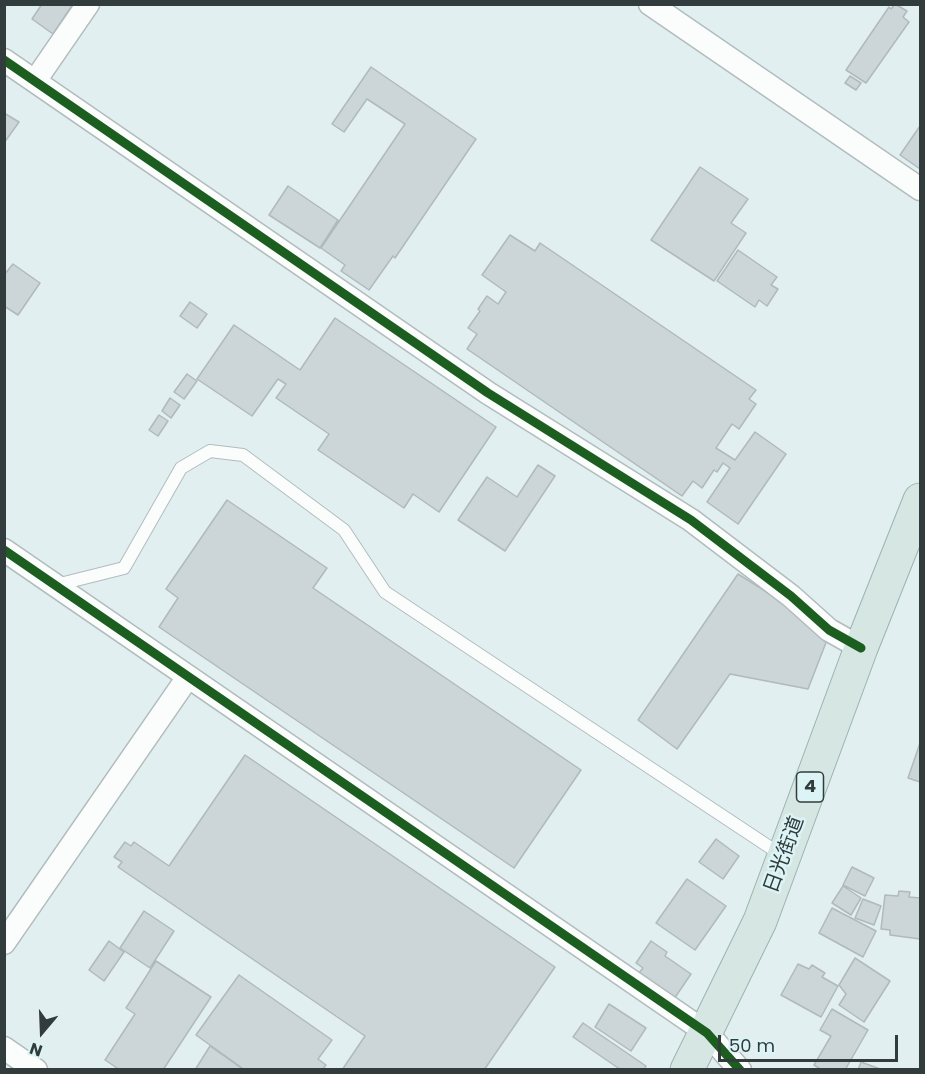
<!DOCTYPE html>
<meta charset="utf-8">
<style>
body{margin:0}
#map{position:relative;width:925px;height:1074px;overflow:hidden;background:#e2eff0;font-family:Poppins,sans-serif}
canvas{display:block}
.frame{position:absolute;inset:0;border:6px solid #323c3c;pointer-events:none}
.north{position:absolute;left:12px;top:1002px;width:60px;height:60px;-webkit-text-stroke:4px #dcf4f6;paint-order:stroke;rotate:199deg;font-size:16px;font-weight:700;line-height:24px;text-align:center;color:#323c3c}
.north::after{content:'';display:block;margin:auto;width:21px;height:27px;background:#323c3c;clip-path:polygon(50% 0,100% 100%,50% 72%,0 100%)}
.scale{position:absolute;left:718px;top:1035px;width:180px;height:27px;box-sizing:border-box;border:3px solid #323c3c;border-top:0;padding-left:8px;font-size:18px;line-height:21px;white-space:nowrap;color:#323c3c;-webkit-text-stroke:4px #dcf4f6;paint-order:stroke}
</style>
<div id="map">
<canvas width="925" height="1074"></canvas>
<div class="frame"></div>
<div class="north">N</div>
<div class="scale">50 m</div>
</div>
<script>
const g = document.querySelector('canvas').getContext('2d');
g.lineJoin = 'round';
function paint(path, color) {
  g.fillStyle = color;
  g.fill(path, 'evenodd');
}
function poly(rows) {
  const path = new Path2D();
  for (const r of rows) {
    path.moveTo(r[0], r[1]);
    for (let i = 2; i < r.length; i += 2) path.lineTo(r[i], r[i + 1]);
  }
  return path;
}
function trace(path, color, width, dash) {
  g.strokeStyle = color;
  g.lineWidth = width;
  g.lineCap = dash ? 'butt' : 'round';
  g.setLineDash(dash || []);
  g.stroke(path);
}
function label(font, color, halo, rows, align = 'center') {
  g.font = font + ' Poppins,"Noto Sans JP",sans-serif';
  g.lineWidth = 5;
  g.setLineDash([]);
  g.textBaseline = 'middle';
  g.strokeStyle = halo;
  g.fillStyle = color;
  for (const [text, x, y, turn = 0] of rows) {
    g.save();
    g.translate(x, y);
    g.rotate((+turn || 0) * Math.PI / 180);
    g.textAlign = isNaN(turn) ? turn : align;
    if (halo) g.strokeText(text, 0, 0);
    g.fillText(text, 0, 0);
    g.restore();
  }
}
const building = poly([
 [42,4,73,4,53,34,32,19,42,4],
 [895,4,907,11,903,17,909,22,866,83,846,70,889,7,891,9,895,4],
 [371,67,476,139,395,258,393,256,369,290,341,271,345,265,321,248,405,124,367,99,344,132,332,124,371,67],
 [850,76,861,83,856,90,845,83,850,76],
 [4,113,19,122,4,143,4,113],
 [920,126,920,169,900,155,920,126],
 [700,167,748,199,731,223,746,233,714,281,651,240,700,167],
 [288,186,338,220,320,248,269,215,288,186],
 [510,235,535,251,540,243,756,390,749,399,756,404,739,429,732,424,716,448,735,460,755,432,786,454,738,524,707,502,730,468,723,463,717,472,714,470,702,488,693,481,682,496,467,349,477,334,468,328,480,311,478,309,487,296,498,304,506,292,482,275,510,235],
 [738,250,777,277,771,285,778,289,767,306,759,300,755,307,717,281,738,250],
 [13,264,40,283,18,315,4,306,4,275,13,264],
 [190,302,207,314,197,328,180,316,190,302],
 [335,318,496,427,439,512,413,494,404,508,318,450,329,434,276,398,286,384,278,379,252,416,197,379,234,325,300,370,335,318],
 [187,374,197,381,184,399,174,392,187,374],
 [170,398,180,405,171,418,162,411,170,398],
 [159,415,168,421,158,436,149,430,159,415],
 [538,465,555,476,505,551,458,520,487,477,517,497,538,465],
 [227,500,327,568,313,588,581,770,514,868,159,627,178,598,166,589,227,500],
 [738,574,794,609,827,640,808,689,730,674,677,749,638,720,738,574],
 [920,743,920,782,908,778,920,743],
 [245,755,555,967,484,1070,342,1070,365,1036,118,867,122,862,114,857,125,842,131,846,134,842,169,866,245,755],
 [716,839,739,856,723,879,699,862,716,839],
 [852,867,874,878,865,896,843,885,852,867],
 [687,879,726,906,695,950,656,923,687,879],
 [843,886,861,898,851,915,832,903,843,886],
 [899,891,910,892,909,897,920,898,920,939,890,935,890,930,881,929,885,895,898,896,899,891],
 [863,899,881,906,874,925,855,918,863,899],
 [832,908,876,931,863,957,819,933,832,908],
 [144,911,174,931,150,968,120,948,144,911],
 [109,941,124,952,104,981,89,970,109,941],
 [651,941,667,952,665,956,691,974,674,999,638,974,643,968,636,963,651,941],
 [855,958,890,981,864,1022,839,1005,846,994,839,985,855,958],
 [156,961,211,997,163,1070,120,1070,105,1060,135,1014,126,1008,156,961],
 [798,964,809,969,812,965,825,973,822,977,838,986,821,1017,781,995,798,964],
 [239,975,332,1040,318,1059,326,1065,322,1070,245,1070,196,1035,239,975],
 [609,1004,646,1028,631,1051,595,1027,609,1004],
 [832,1009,868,1030,845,1070,822,1070,814,1065,831,1036,820,1030,832,1009],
 [583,1023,646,1066,644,1070,621,1070,573,1037,583,1023],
 [210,1046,244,1070,195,1070,210,1046],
 [861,1062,883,1070,858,1070,861,1062]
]);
const service = poly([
 [56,585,124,568,181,468,210,451,243,455,344,530,385,592,783,856]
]);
const minor = poly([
 [650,4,920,189],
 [4,60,488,393,691,520,791,596,829,630,861,648],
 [35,81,88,4],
 [4,550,707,1033,740,1070],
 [4,943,188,677],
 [4,1048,36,1070]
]);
const trunk = poly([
 [687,1070,760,921,861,648,920,500]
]);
const cycleway = poly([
 [4,60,488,393,691,520,791,596,829,630,861,648],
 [4,550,707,1033,740,1070]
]);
const shields = [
 [810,787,27]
];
const shieldNames = [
 ["4",810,787]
];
const streetNames = [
 ["日光街道",785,855,-70]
];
paint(building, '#ccd5d7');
trace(building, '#b0b9bc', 1.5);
trace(service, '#b2bcbd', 14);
trace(minor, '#b2bcbd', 25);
trace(trunk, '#9ab4b0', 35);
trace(service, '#fbfdfd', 12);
trace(minor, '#fbfdfd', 22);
trace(trunk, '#d6e6e2', 33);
trace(cycleway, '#1b5e20', 9);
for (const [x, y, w] of shields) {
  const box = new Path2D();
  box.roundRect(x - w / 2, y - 15, w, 30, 4.5);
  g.fillStyle = '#dcf4f6';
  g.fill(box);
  trace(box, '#323c3c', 1.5);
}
label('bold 18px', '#323c3c', null, shieldNames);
label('20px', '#323c3c', '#dcf4f6', streetNames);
</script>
